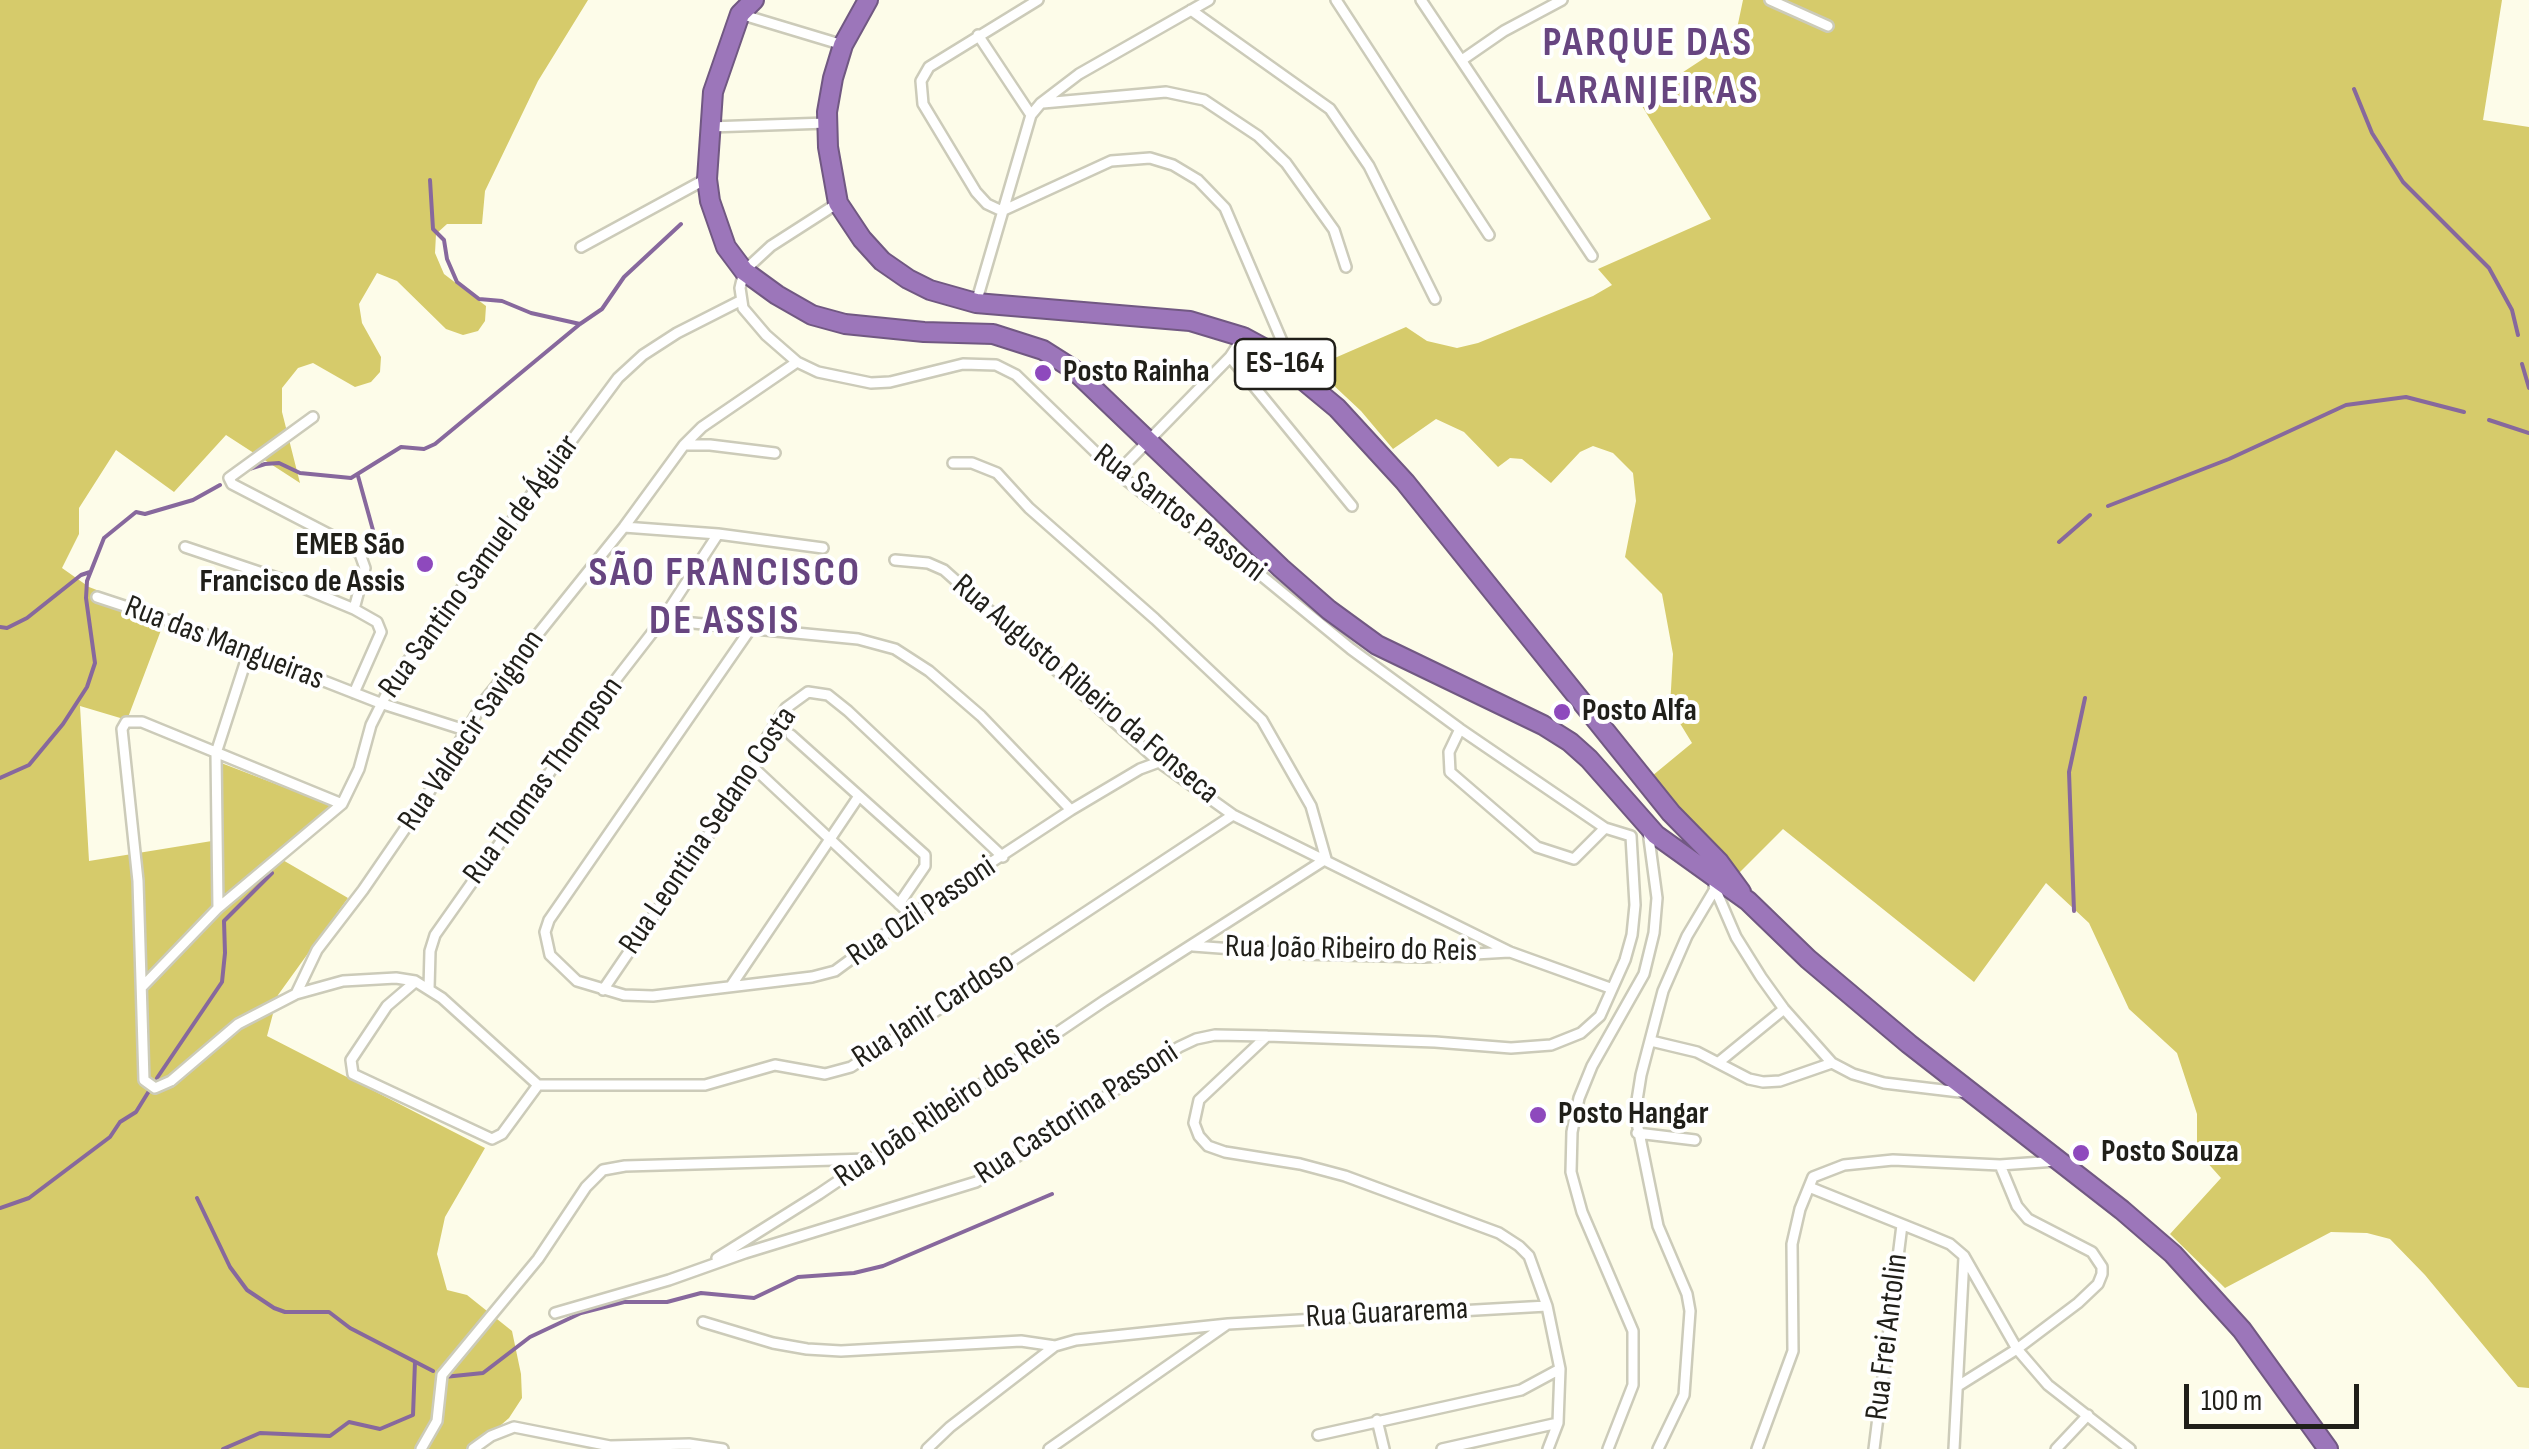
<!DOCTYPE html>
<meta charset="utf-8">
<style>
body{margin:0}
#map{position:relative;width:2529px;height:1449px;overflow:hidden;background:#fdfce9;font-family:"Sofia Sans Condensed",sans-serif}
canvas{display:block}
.scale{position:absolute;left:2184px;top:1384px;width:175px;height:45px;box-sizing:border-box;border:5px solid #201f19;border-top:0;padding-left:12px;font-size:30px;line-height:35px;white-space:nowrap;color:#201f19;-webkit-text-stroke:8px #fff;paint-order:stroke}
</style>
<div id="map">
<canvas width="2529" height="1449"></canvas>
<div class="scale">100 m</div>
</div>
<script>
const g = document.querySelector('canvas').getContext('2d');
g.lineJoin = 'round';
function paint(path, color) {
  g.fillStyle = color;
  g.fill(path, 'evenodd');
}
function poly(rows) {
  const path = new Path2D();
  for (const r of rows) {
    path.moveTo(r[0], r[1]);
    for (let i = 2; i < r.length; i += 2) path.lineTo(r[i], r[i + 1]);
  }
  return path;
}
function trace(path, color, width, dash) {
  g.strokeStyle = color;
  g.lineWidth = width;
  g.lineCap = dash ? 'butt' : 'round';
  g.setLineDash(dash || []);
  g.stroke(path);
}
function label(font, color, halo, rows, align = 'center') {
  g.font = font + ' "Sofia Sans Condensed",sans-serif';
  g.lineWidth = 8;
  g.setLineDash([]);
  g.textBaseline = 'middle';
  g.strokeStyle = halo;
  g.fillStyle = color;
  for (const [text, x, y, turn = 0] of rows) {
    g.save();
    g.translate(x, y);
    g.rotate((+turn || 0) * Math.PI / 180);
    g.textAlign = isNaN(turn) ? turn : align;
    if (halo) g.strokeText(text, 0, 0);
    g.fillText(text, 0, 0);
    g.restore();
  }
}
const green = poly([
 [0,0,588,0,538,81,485,191,482,224,447,224,436,234,435,253,444,274,486,306,485,321,478,331,463,335,446,329,397,281,377,273,359,304,362,323,381,357,380,372,371,382,355,387,313,363,298,368,282,388,282,412,300,483,226,435,174,492,116,450,79,508,79,534,62,568,89,587,166,617,127,720,80,706,89,861,218,840,216,761,333,806,281,859,348,898,278,995,267,1036,485,1148,445,1217,437,1254,447,1290,467,1295,512,1331,521,1374,522,1398,509,1418,493,1432,467,1449,0,1449],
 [1743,0,2502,0,2483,120,2529,127,2529,1388,2518,1387,2425,1275,2390,1239,2367,1233,2331,1232,2225,1288,2170,1234,2221,1178,2197,1151,2197,1114,2177,1053,2129,1009,2089,923,2046,883,1974,982,1783,829,1738,874,1652,776,1692,743,1670,707,1673,654,1662,594,1625,557,1636,501,1633,473,1613,453,1593,446,1580,452,1551,483,1522,459,1510,458,1498,467,1464,432,1436,419,1393,449,1361,411,1314,367,1406,327,1427,341,1457,348,1478,343,1593,296,1612,285,1598,269,1711,219,1639,101,1735,38]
]);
const stream = poly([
 [2354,89,2372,133,2403,182,2489,268,2512,310,2518,335],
 [430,180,433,229,444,240,447,259,457,282,479,299,502,301,531,313,580,324],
 [2522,364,2529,388],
 [2489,420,2529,433],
 [246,470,265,464,279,463,300,473,351,478,401,447,424,449,435,444,580,324,602,309,624,277,681,224],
 [358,476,376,541],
 [2108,506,2229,459,2346,405,2406,397,2464,412],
 [2059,542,2090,515],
 [0,627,7,628,27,618,81,575,90,572],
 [0,778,29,765,63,724,87,687,95,663,86,598,87,581,104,538,136,512,145,514,193,500,220,485],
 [2074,911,2069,772,2085,698],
 [157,1078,222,982,225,953,224,921,272,873],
 [197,1198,230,1267,247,1290,274,1308,285,1312,329,1312,350,1328,433,1371],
 [0,1208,29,1198,110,1137,120,1122,136,1112,149,1091],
 [444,1377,483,1373,530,1337,581,1313,624,1302,667,1302,701,1293,754,1298,798,1277,854,1273,883,1266,1052,1194],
 [223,1449,260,1433,330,1436,349,1422,380,1429,413,1415,415,1362]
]);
const street = poly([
 [1038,0,929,67,921,81,923,104,976,192,987,204,1002,211,1111,161,1150,158,1173,165,1198,180,1225,208,1293,367],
 [1336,0,1489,235],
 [1421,0,1592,256],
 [1770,0,1828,26],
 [1191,10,1330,109,1369,166,1435,299],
 [740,14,843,45],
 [978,35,1031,115],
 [1462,60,1504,31,1562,0],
 [1043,103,1166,92,1204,100,1258,136,1286,163,1334,230,1346,267],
 [710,127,827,123],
 [838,203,771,246,744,271,740,288,743,308,766,335,797,362,818,372,871,383,890,382,963,364,996,365,1016,375,1117,473,1149,498,1251,567,1351,649,1460,729,1605,828,1631,836],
 [581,247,706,179],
 [976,303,1031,115,1041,103,1079,74,1209,0],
 [1230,357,1352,506],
 [313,417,229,478,232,484,340,540,360,554,365,568,354,609,377,622,381,632,354,693],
 [684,445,710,445,775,453],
 [953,463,972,463,997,473,1029,508,1155,619,1262,720,1311,806,1326,859],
 [1117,473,1230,357,1243,337],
 [624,527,718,534,823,548],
 [185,547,289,582,354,609],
 [895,560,928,563,944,570,1159,762,1233,815,1510,952,1610,988],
 [97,597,173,622,380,703,465,730],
 [662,620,858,639,895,649,929,671,981,716,1071,810],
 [749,631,549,920,545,932,550,955,577,981,624,995,653,996,812,977,835,971,911,915,1071,810,1140,769,1159,762],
 [1460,729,1449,752,1450,772,1537,847,1574,859,1605,828],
 [791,735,925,855,925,866,899,904],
 [754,768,911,915],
 [342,804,142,722,126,722,122,729,138,881,144,1080,155,1088,171,1081,238,1024,296,994,343,981,396,978,415,981,442,998,538,1085],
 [1714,886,1736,937,1761,977,1784,1009,1832,1063,1853,1074,1884,1083,1968,1093],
 [218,908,216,753,249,651],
 [1193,946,1300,954,1424,957,1509,952],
 [415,982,387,1006,351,1060,353,1074,492,1139,502,1134,538,1085],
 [731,986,859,796],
 [142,987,218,908,342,804,359,769,371,725,393,681,618,378,643,355,677,333,740,301],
 [429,989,430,951,435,935,607,691,662,620,718,534],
 [603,990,754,768,766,739,778,720,786,708,808,692,828,695,848,711,1003,857],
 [296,994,317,950,363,890,420,807,485,700,624,527,684,445,702,427,797,362],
 [1267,1036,1199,1100,1194,1123,1199,1136,1208,1146,1225,1152,1300,1164,1345,1176,1499,1233,1519,1246,1529,1256,1547,1306,1560,1369,1558,1423,1548,1449],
 [1651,1041,1697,1052,1749,1079,1763,1082,1780,1081,1832,1063],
 [1719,1062,1784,1009],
 [538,1085,705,1085,775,1065,825,1074,851,1067,1233,815],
 [1637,1133,1695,1140],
 [1809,1187,1926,1234,1950,1244,1964,1256,2017,1349,2048,1385,2130,1449],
 [717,1258,819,1194,1104,1001,1326,859],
 [555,1313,669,1280,745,1253,976,1182,1006,1164,1179,1047,1196,1039,1215,1035,1267,1036,1435,1042,1511,1048,1551,1045,1581,1033,1600,1016,1625,960,1632,935,1635,905,1631,836],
 [703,1322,773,1343,807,1349,841,1351,1021,1341,1055,1346],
 [1958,1386,2017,1349,2078,1303,2098,1284,2102,1274,2102,1267,2092,1252,2028,1219,2017,1206,2000,1165],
 [1377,1420,1384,1449],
 [1318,1435,1521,1390,1560,1369],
 [421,1449,437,1421,442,1375,538,1259,586,1187,603,1170,625,1166,869,1159],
 [473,1449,491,1436,514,1427,610,1446,689,1444,723,1449],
 [927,1449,950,1427,1055,1346,1076,1340,1228,1324,1547,1306],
 [1049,1449,1226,1325],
 [1442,1449,1558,1423],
 [1608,1449,1633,1385,1633,1331,1582,1212,1571,1172,1572,1132,1579,1098,1592,1066,1644,974,1654,933,1657,898,1648,831],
 [1658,1449,1684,1395,1690,1311,1687,1294,1658,1226,1635,1113,1641,1075,1663,991,1687,936,1715,889],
 [1757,1449,1793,1351,1792,1244,1800,1209,1813,1177,1844,1165,1893,1160,2000,1165,2056,1161],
 [1874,1449,1902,1225],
 [1954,1449,1964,1257],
 [2056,1449,2088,1415]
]);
const highway = poly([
 [754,0,740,14,713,92,707,179,710,201,726,247,744,271,777,295,812,315,845,324,924,332,993,334,1043,350,1073,369,1281,568,1329,610,1377,645,1543,725,1570,742,1589,759,1656,835,1748,901,1808,959,1909,1044,2122,1210,2173,1254,2242,1330,2328,1449],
 [868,0,843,45,833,78,827,112,828,147,838,203,862,239,882,261,908,279,930,290,976,303,1190,321,1243,337,1267,350,1337,408,1405,482,1671,813,1719,862,1741,892]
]);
const markers = [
 [1043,373,10,"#8e49bd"],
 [425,564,10,"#8e49bd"],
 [1562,712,10,"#8e49bd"],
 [1538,1115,10,"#8e49bd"],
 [2081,1153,10,"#8e49bd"]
];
const shields = [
 [1285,364,100]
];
const shieldNames = [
 ["ES-164",1285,364]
];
const poiNames = [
 ["Posto Rainha",1063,373],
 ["EMEB São",405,546,"right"],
 ["Francisco de Assis",405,583,"right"],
 ["Posto Alfa",1582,712],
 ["Posto Hangar",1558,1115],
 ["Posto Souza",2101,1153]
];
const streetNames = [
 ["Rua Santos Passoni",1179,514,37],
 ["Rua Santino Samuel de Águiar",480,567,-54],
 ["Rua das Mangueiras",224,644,21],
 ["Rua Augusto Ribeiro da Fonseca",1085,690,40],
 ["Rua Valdecir Savignon",472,731,-56],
 ["Rua Thomas Thompson",544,781,-54],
 ["Rua Leontina Sedano Costa",709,831,-56],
 ["Rua Ozil Passoni",922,912,-34],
 ["Rua João Ribeiro do Reis",1351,950,1],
 ["Rua Janir Cardoso",934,1011,-33],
 ["Rua João Ribeiro dos Reis",948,1107,-34],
 ["Rua Castorina Passoni",1077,1114,-33],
 ["Rua Guararema",1387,1314,-3],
 ["Rua Frei Antolin",1888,1337,-83]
];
const districtNames = [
 ["PARQUE DAS",1648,44],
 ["LARANJEIRAS",1648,92],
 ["SÃO FRANCISCO",725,574],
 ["DE ASSIS",725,622]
];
paint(green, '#d6cb6b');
trace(stream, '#87689d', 4);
trace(street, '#cccbb9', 14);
trace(highway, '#715882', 22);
trace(street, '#fff', 9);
trace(highway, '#9c76ba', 18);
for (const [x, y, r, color] of markers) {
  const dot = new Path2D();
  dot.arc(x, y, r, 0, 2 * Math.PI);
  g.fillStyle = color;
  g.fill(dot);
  trace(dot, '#fff', 4);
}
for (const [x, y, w] of shields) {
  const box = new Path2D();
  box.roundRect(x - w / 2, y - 25, w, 50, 8);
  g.fillStyle = '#fff';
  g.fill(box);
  trace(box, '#201f19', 2.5);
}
label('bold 30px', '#201f19', null, shieldNames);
label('bold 32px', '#201f19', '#fff', poiNames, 'left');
label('32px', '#201f19', '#fff', streetNames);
g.letterSpacing = '2.5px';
label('bold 42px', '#674580', '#fff', districtNames);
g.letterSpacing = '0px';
</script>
